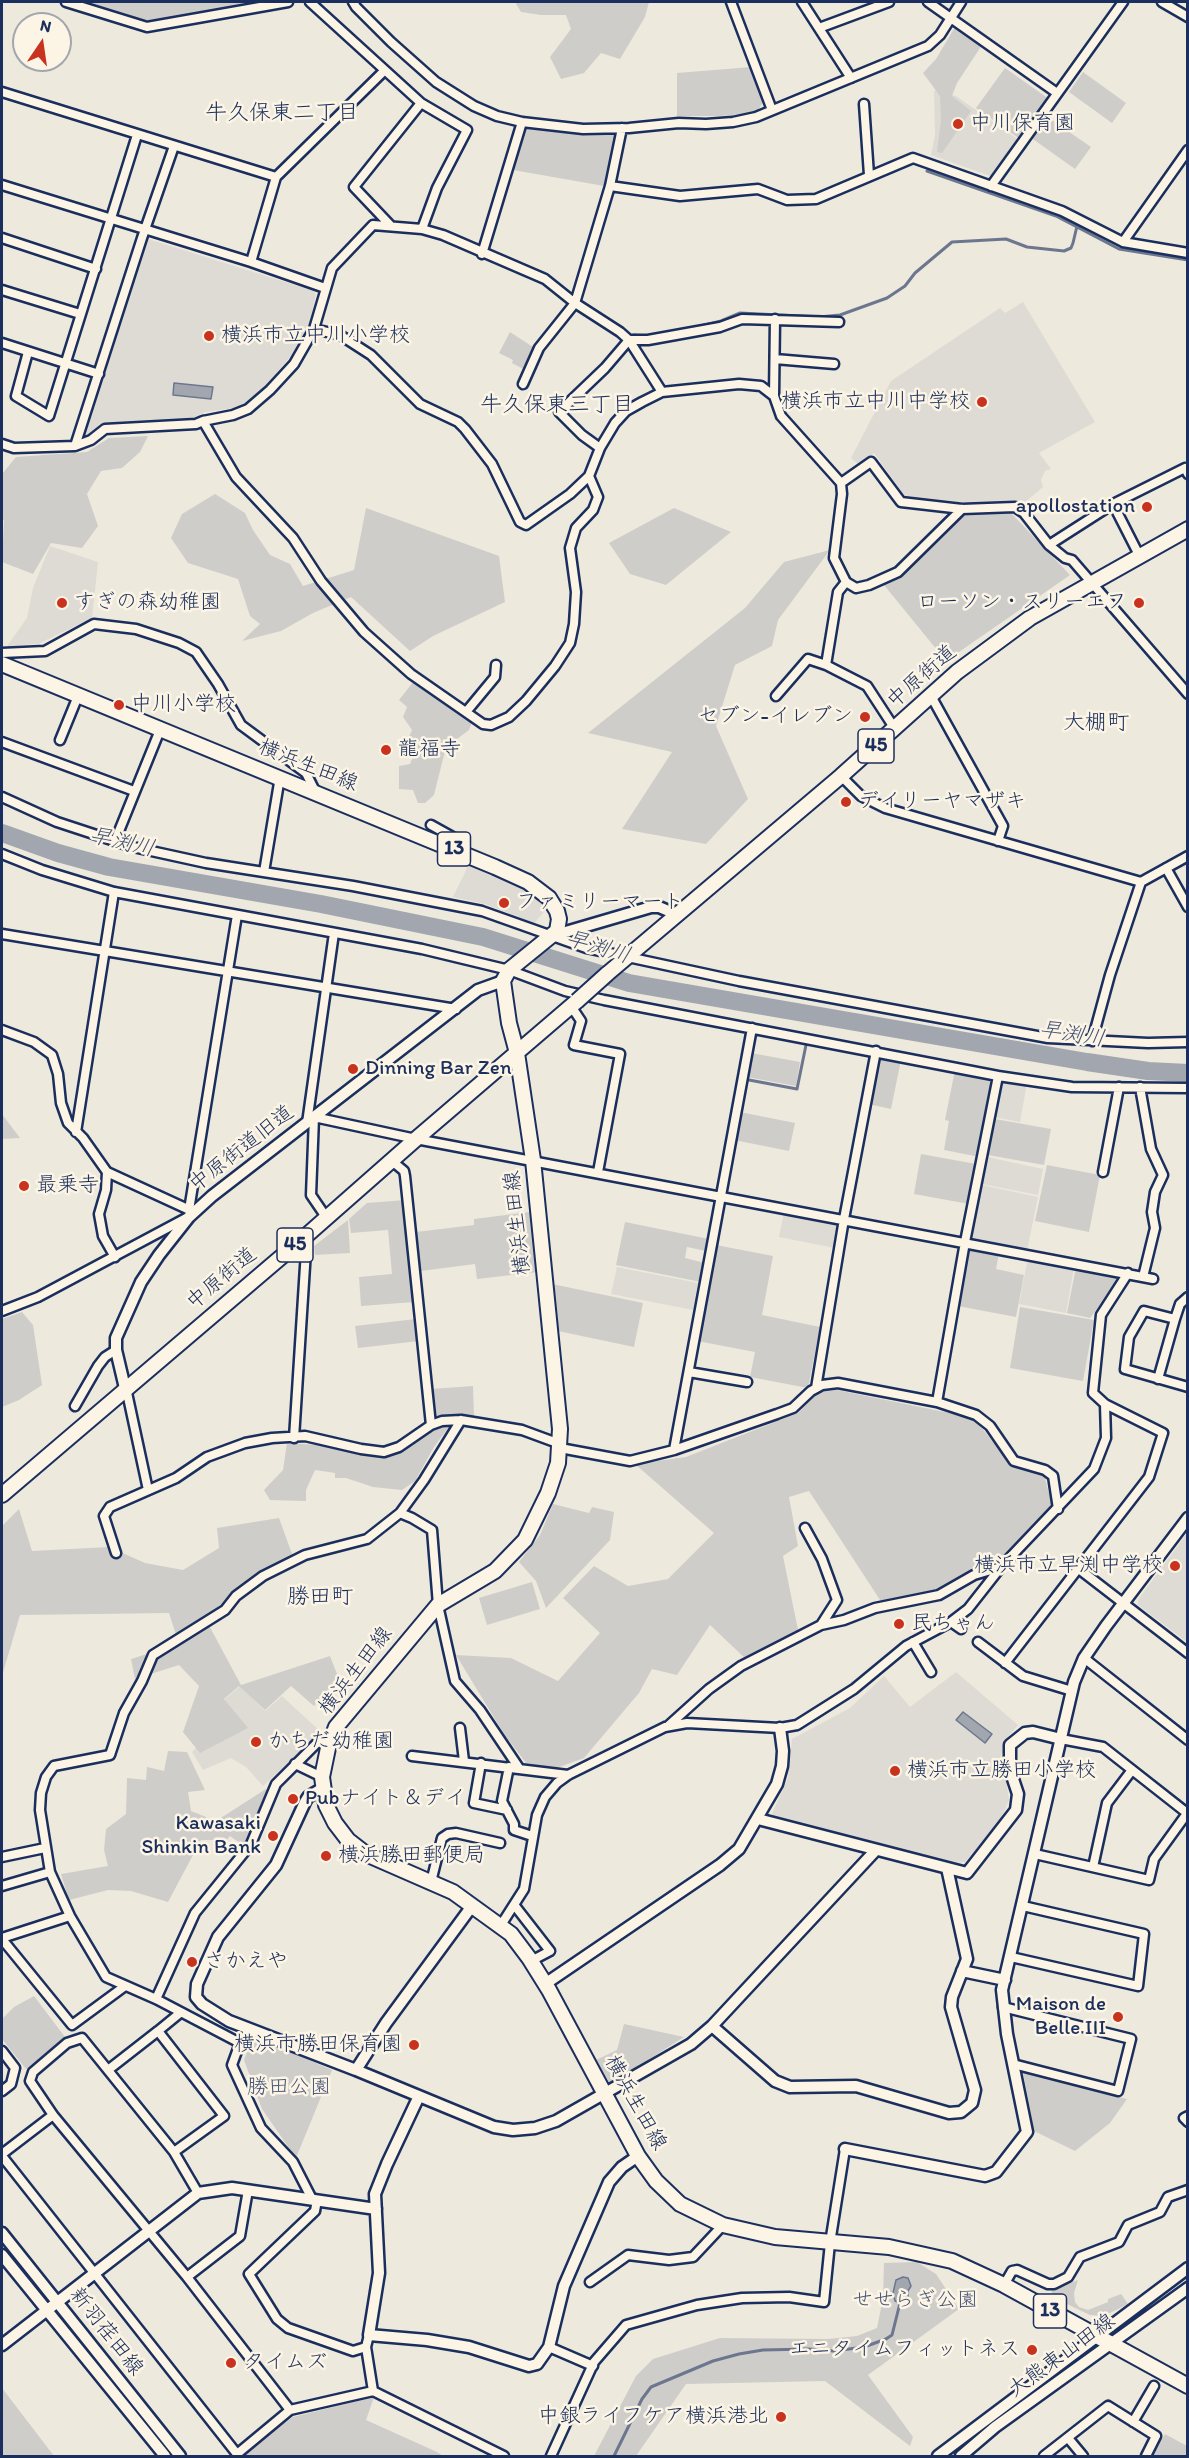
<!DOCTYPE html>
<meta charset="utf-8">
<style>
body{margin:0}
#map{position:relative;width:1189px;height:2458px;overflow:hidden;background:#eee9dd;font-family:Itim,sans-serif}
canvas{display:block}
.frame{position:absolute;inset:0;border:3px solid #1b2f5e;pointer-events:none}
.north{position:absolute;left:12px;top:12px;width:60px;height:60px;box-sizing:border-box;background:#fcf5e5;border:2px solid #a2a6af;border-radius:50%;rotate:13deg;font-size:16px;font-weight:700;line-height:24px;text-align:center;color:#1b2f5e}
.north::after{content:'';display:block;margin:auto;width:21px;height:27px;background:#c8321e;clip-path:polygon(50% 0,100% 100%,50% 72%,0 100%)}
</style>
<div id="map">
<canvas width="1189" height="2458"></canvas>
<div class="frame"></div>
<div class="north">N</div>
</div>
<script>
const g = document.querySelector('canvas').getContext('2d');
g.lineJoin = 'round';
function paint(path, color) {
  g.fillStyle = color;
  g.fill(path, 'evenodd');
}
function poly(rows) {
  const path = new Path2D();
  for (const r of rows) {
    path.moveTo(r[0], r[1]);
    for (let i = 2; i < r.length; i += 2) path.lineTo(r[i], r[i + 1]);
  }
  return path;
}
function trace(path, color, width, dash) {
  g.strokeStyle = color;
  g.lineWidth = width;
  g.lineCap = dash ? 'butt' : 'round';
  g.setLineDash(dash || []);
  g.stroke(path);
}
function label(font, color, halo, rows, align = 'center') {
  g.font = font + ' Itim,"Klee One",sans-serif';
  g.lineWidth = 5;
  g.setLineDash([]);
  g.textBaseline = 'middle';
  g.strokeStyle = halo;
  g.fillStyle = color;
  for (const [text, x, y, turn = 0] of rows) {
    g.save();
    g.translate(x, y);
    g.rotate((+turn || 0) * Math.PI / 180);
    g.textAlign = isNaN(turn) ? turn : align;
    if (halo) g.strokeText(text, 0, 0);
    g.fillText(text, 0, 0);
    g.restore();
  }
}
const built = poly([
 [934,90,956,96,1020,141,993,177,931,155,935,135],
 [145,238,314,291,316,295,309,325,298,348,262,389,242,407,205,412,186,422,159,422,91,435,81,440],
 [1023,302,1095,422,1039,453,1051,469,1045,471,1041,480,1043,487,1024,503,1013,501,975,503,915,500,904,495,874,453,859,465,851,458,891,381,1000,308,1005,313],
 [50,546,98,562,92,618,38,644,7,646,27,618,33,588],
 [470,862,519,883,548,907,532,926,519,917,485,904,453,897],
 [1001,1078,1027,1083,1020,1122,994,1117],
 [987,1157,1043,1169,1038,1195,982,1184],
 [982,1185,1038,1197,1027,1251,971,1240],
 [784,1212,840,1223,835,1248,779,1237],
 [1028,1258,1074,1267,1066,1313,1019,1304],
 [617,1267,698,1283,693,1310,611,1294],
 [1187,1533,1187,1642,1138,1605,1138,1600],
 [956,1672,1018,1725,1007,1738,998,1764,1006,1780,1009,1800,998,1825,965,1862,953,1863,770,1818,788,1778,792,1739,850,1708,884,1676,910,1707],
 [240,1686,265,1711,282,1696,321,1732,263,1786,246,1767,231,1758,203,1770,192,1752,222,1720,225,1699]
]);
const green = poly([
 [79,2,270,2,146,21],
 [515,2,649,2,645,17,620,59,601,53,584,73,561,79,550,57,571,29,566,15,541,15,521,12],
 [955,27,982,45,957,83,952,96,971,111,942,153,937,152,941,120,940,96,923,73,936,59],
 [751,67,764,101,756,113,720,116,677,116,677,73],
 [1005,68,1049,99,1020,139,976,108],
 [1083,72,1126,103,1112,123,1069,92],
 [1046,116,1091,147,1075,169,1030,137],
 [527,125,579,133,616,133,604,186,513,170],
 [510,332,536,349,527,371,512,363,513,360,499,353],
 [148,436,140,452,122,468,101,471,87,494,98,526,82,548,51,543,33,574,2,562,4,520,2,519,2,474,16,457,87,452,109,438],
 [215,494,245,513,253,530,270,555,290,564,303,586,354,570,366,508,499,556,505,602,433,636,410,651,351,597,313,613,281,631,242,641,260,624,250,616,238,579,188,563,171,538,182,514],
 [674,508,731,532,666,585,630,574,609,543],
 [965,511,1010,512,1070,575,946,661,884,585,911,567],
 [830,550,778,620,772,646,735,665,716,726,748,799,706,844,622,829,672,752,588,733,745,608,784,562],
 [414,681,472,722,469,730,449,745,445,751,434,795,425,803,418,803,413,790,399,789,399,766,410,764,417,747,408,739,412,730,403,717,407,707,399,700],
 [751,1053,800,1062,796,1086,747,1077],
 [878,1055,901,1060,891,1109,868,1104],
 [955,1070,995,1077,980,1157,944,1150,949,1121,945,1120],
 [740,1112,795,1123,789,1151,734,1140],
 [2,1114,20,1138,2,1139],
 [995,1119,1051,1129,1044,1165,988,1155],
 [921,1154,976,1164,969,1204,914,1194],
 [1047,1165,1100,1175,1089,1232,1035,1221],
 [405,1200,414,1302,361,1306,359,1277,392,1274,388,1230,351,1233,349,1219,367,1203],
 [530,1212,538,1272,477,1279,475,1264,421,1271,416,1232,474,1225,474,1219],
 [348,1220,350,1253,315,1255,314,1246],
 [625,1222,709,1239,706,1251,687,1247,685,1258,705,1263,701,1282,616,1265],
 [716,1245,773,1256,762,1315,820,1327,808,1388,750,1377,755,1352,697,1341],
 [970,1248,999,1253,996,1269,1024,1275,1016,1317,958,1306],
 [1076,1267,1122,1276,1090,1318,1067,1313],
 [552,1284,643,1303,634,1347,558,1331],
 [1020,1307,1094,1320,1083,1381,1010,1368],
 [22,1312,33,1325,42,1385,19,1400,2,1407,2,1319],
 [416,1319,419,1341,358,1348,355,1326],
 [473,1386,474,1417,455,1416,435,1419,431,1389],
 [837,1390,974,1418,1009,1462,1044,1475,1053,1508,999,1561,938,1592,882,1603,809,1491,789,1497,798,1546,783,1556,798,1630,747,1660,710,1625,677,1675,652,1669,639,1693,584,1758,554,1769,526,1763,504,1734,456,1655,511,1658,558,1681,600,1633,563,1598,594,1566,628,1586,668,1579,714,1533,635,1464,686,1457,798,1413,820,1391],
 [451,1424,434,1447,415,1481,402,1490,373,1487,346,1478,335,1478,335,1473,315,1470,306,1490,306,1501,270,1500,264,1490,283,1470,287,1443,335,1446,364,1454,390,1455,407,1448,437,1427],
 [553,1504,589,1513,592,1507,614,1512,610,1540,546,1608,536,1581,519,1562,540,1535],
 [19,1509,32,1551,109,1547,145,1563,183,1570,219,1548,217,1528,279,1518,292,1554,248,1581,205,1618,241,1685,330,1656,339,1679,314,1706,291,1686,265,1710,239,1686,224,1699,248,1728,200,1753,183,1732,199,1686,179,1665,135,1679,131,1659,179,1644,169,1613,20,1615,2,1676,2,1526],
 [532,1582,540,1609,487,1625,479,1598],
 [168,1751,187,1752,205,1790,188,1792,191,1811,216,1821,266,1789,271,1792,247,1848,230,1836,227,1840,201,1840,168,1902,131,1891,108,1890,69,1900,61,1874,108,1866,104,1850,106,1829,126,1814,127,1778,146,1780,147,1767,164,1771],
 [34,1996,65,2037,26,2069,2,2039,2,2019,14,2007],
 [624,2024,684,2037,610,2084,596,2060,617,2050],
 [253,2036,332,2070,296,2158,262,2109,244,2060],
 [1023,2072,1127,2099,1110,2123,1075,2151,1034,2131],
 [917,2262,936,2274,959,2309,868,2375,913,2437,910,2446,825,2381,686,2384,636,2456,594,2456,636,2376,653,2359,720,2338,828,2339,857,2336,877,2328,883,2298,884,2263],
 [1078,2280,1074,2293,1075,2302,1079,2307,1088,2310,1108,2302,1108,2299,1121,2294,1128,2304,1104,2316,1090,2315,1056,2299,1051,2291],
 [2,2388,54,2456,2,2456],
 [374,2397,366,2420,437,2452,443,2456,239,2456,293,2417],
 [1165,2434,1187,2446,1187,2456,1152,2456]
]);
const water = poly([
 [174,383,213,387,211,399,173,395,174,383],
 [963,1712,992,1734,985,1743,956,1720,963,1712],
 [903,2277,908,2278,911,2286,908,2291,908,2298,900,2303,895,2301,893,2293,896,2280,903,2277]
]);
const stream = poly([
 [927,171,1056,216,1119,249,1188,260],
 [634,335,648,336,701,326,721,321,740,313,819,317,840,315,887,298,905,286,915,273,952,242,1006,239,1027,247,1064,251,1071,248,1073,243,1077,226],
 [749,1080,797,1089,806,1045],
 [614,2456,642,2399,651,2387,713,2361,739,2354,763,2350,808,2349,834,2351,864,2347,886,2339,892,2335,900,2303]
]);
const river = poly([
 [2,833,58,853,109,867,321,904,483,937,629,983,1087,1062,1148,1071,1188,1073]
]);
const minor = poly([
 [66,2,147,27,288,2],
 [310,2,421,103,467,130,437,188,422,229],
 [353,2,356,7,391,42,436,82,474,106,497,116,522,122,583,129,629,128,679,123,706,124,733,122,756,117,928,46,940,35,961,2],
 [731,2,772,110],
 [802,2,851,78],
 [928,2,1057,93],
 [1162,2,1188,17],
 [819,28,889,2],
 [2,92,276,177],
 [864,104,869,175],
 [2,185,251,262,325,288],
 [610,186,680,196,758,189,787,200,816,199,913,158,1062,211,1123,242,1188,253],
 [991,186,1123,2],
 [391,226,354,187,421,103],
 [2,238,96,269],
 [1123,242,1188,150],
 [482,254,522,122],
 [251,262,276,177,384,71],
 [2,290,80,314],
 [775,319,774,396,781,416,841,483,842,494,834,558,846,582],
 [314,329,340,335,371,355,420,404,458,422,465,429,492,464,520,522,526,525,570,494,589,476,600,448,615,423,626,411,642,402,662,392,739,384,761,386,774,396],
 [2,343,99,374],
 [28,352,16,396,49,416,137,135],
 [775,359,834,364],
 [523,384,539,348,575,303,610,186,622,128],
 [203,421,236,477,293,538,321,581,364,632,411,674,483,724,491,725,509,717,526,701,555,666,570,643,574,624,576,592,570,548,576,528,593,510,598,497,589,476],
 [2,444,14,448,75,446,91,440,105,429,196,424,203,421,233,415,248,409,270,390,294,364,314,329,332,268,373,225,422,229,443,235,545,279,575,303,620,332,629,340,662,392],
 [75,446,142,238,174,146],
 [600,448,582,435,559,412,605,368,629,340,648,340,720,327,742,319,839,322],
 [841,483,871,462,901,502,962,509,1015,507,1024,513,1049,545,1065,558,1072,560,1188,694],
 [1113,504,1139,555],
 [1049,545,1113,504,1185,468,1188,474],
 [2,653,45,651,94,624,136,629,179,643,196,652,218,684,241,725,306,773,315,791],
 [776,696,808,659,826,665],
 [931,696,1003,826,998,841],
 [466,712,495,677,496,665],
 [895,729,867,686,826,665,838,592,846,582,856,588,869,585,898,572,962,509],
 [60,740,78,696],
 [2,742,134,791],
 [841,776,861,796,885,808,1141,882],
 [2,797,57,822,133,847,206,863,353,886,482,911,586,948,739,981,1048,1038,1148,1043,1188,1042],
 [431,825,458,840,460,852],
 [115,841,160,730],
 [2,854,42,870,114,892,422,949,509,970,565,991,604,1000,998,1076],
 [1166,868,1188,907],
 [264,872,280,777],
 [2,934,456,1009],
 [571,1006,581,1021,574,1045,620,1054,598,1172],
 [2,1030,34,1042,52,1055,58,1074,61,1103,68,1123,83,1138,107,1172,194,1212],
 [1092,1041,1110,975,1141,882,1188,856],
 [1140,1087,1151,1149,1163,1175,1155,1192,1152,1212,1155,1228,1143,1277],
 [307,1123,334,933],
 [76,1132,114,892],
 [392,1161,404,1171,405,1176,431,1425],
 [107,1172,106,1190,99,1214,103,1236,115,1257],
 [1103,1172,1119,1087],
 [189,1210,237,915],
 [326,1217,311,1195,314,1117,416,1139,1153,1279],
 [2,1311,38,1297,188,1217],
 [1175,1319,1144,1311,1129,1337,1125,1369,1188,1387],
 [689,1372,747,1382],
 [1158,1379,1175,1319,1180,1304,1188,1297],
 [126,1388,148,1490],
 [816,1388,844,1219,876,1051],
 [937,1402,965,1242,998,1076,1072,1087,1188,1088],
 [75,1406,98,1366,105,1357,116,1350],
 [294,1438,307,1235],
 [560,1448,630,1461,674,1450,777,1414,793,1408,811,1391,822,1385,838,1383,937,1402,976,1415,990,1426,1014,1461,1045,1470,1053,1476,1058,1509],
 [674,1450,752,1028],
 [400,1513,412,1518,432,1530,438,1605,455,1681,480,1710,519,1768],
 [805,1528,822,1559,837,1600,821,1625],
 [116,1553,104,1516,110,1507,176,1478,207,1457,245,1443,272,1438,305,1436,361,1449,384,1452,399,1447,431,1425,442,1421,461,1420,522,1430,560,1444],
 [1079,1569,1188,1653],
 [951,1622,961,1629],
 [913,1642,931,1672],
 [978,1642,1023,1676,1072,1691],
 [1084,1658,1188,1740],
 [1005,1663,1149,1477,1163,1433,1105,1404,1093,1393,1101,1315,1128,1273],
 [668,1726,709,1689,741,1666,821,1625,844,1620,875,1608,939,1595,974,1575,1001,1567],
 [460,1728,464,1761],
 [1061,1739,1103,1747,1187,1813],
 [412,1756,568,1775],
 [481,1763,474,1803,507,1810],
 [295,1764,322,1777],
 [509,1767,502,1801,514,1824,514,1830,532,1836],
 [1035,1854,1149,1880,1154,1859,1188,1812],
 [2,1857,45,1848],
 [1093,1867,1107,1803,1132,1770],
 [431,1882,442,1838,448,1834,456,1833,500,1843],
 [2,1886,50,1872],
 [515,1906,550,1951,531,1961],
 [501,1925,524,1889,537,1815,545,1797,557,1783,568,1775,665,1727,687,1723,780,1728,797,1725,854,1689,906,1646,951,1622,968,1609,1001,1567,1094,1469,1106,1438,1105,1404],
 [2,1938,70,1916],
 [2,1939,72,2025,125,1986],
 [1011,1957,1138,1986,1144,1934,1023,1906],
 [156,1999,195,1913,251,1844,276,1784,320,1740,332,1738],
 [1003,2007,1131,2039,1118,2091,1013,2064],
 [158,2031,180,2013],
 [2,2051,15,2068,11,2084,2,2091],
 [108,2070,158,2031,224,2116,174,2152],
 [1188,2116,1184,2118,1188,2122],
 [2,2154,53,2115],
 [2,2156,237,2454,290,2410,373,2391,504,2456],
 [198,2193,174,2152,82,2038,67,2043,33,2072,30,2081,53,2115,187,2277,290,2410],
 [312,2199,293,2162,261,2128,232,2065,240,2043,156,1999,106,1977,70,1916,50,1872,40,1810,41,1793,46,1777,54,1766,110,1755,124,1713,142,1681,153,1655,225,1610,236,1596,263,1576,305,1555,367,1539,400,1513,424,1480,461,1420],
 [317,2200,315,2211,249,2274,277,2319,288,2328,353,2351,366,2347],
 [187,2277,240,2236,248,2190],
 [590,2282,628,2255,669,2260,693,2257,723,2225],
 [1004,2285,1012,2271,1017,2270,1048,2284,1054,2284,1068,2277,1080,2257,1119,2242,1128,2225,1160,2212,1168,2197,1188,2190],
 [369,2335,366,2347,373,2391],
 [549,2347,593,2366],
 [1133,2422,1154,2386],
 [1068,2438,1083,2456],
 [551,2456,594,2362,626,2325,697,2305,742,2298,789,2297,824,2302,830,2243,845,2149],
 [1044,2456,1108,2406,1156,2436,1146,2456]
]);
const tertiary = poly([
 [552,936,651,907,659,907,678,915],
 [125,1388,116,1350,116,1338,141,1282,159,1255,189,1217,212,1196,478,990,503,981],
 [323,1788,308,1797,305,1802,276,1865,218,1937,197,1984,196,1997,202,2004,229,2021,356,2070,494,2127,513,2130,535,2128,556,2121,691,2044,712,2026,875,1851],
 [758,1819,967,1873,1016,1810,1018,1794,1010,1770,1010,1745,1025,1733,1033,1732,1061,1739],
 [962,1971,1005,1980],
 [545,1984,720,1865,739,1849,777,1784,782,1766,783,1751,780,1728],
 [712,2026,775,2081,790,2087,856,2086,949,2113,961,2112,972,2103,975,2090,951,2007,952,1997,967,1959,947,1868],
 [356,2070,386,2023,472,1906],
 [419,2096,387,2164,375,2194,379,2273,369,2335,427,2340,469,2347,529,2366,537,2364,549,2347,564,2286,609,2182,622,2167,638,2156],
 [845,2149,985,2176,996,2172,1027,2132,1007,2034,1002,1990,1074,1682,1084,1658,1106,1626,1188,1518],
 [2,2233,180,2456],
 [2,2255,165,2456],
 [2,2345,198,2193,232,2188,376,2209],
 [938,2456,1188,2268],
 [961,2456,995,2427,1188,2288]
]);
const primary = poly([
 [2,664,495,867,528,882,549,898,557,911,559,919,557,931,509,970,503,981,509,1023,517,1053,533,1160,560,1429,558,1463,548,1493,525,1540,495,1571,438,1605,336,1727,328,1748,322,1777,326,1805,335,1823,348,1840,366,1854,453,1892,511,1934,529,1958,549,1990,638,2156,656,2181,680,2204,723,2225,775,2237,889,2247,952,2261,1004,2285,1188,2386],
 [607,974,841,776,957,672,1030,618,1188,529],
 [2,1495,307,1235,416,1139,577,1001]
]);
const primaryBridge = poly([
 [577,1001,607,974]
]);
const markers = [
 [958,124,6,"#c8321e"],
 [209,336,6,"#c8321e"],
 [982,402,6,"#c8321e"],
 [1147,507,6,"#c8321e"],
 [62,603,6,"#c8321e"],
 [1139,603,6,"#c8321e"],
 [119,705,6,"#c8321e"],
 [865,717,6,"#c8321e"],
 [386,750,6,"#c8321e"],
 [846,802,6,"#c8321e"],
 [504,903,6,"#c8321e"],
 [353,1069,6,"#c8321e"],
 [24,1186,6,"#c8321e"],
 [1175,1566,6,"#c8321e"],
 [899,1624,6,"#c8321e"],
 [256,1742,6,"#c8321e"],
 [895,1771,6,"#c8321e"],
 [293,1799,6,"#c8321e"],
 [273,1836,6,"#c8321e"],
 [326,1856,6,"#c8321e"],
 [192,1962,6,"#c8321e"],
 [1118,2017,6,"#c8321e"],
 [414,2045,6,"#c8321e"],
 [1032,2350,6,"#c8321e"],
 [231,2363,6,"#c8321e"],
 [781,2417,6,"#c8321e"]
];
const shields = [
 [876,746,36],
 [454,849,33],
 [295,1245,36],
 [1050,2311,33]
];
const shieldNames = [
 ["45",876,746],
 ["13",454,849],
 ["45",295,1245],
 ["13",1050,2311]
];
const poiNames = [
 ["中川保育園",970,124],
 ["横浜市立中川小学校",221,336],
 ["横浜市立中川中学校",970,402,"right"],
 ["apollostation",1135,507,"right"],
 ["すぎの森幼稚園",74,603],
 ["ローソン・スリーエフ",1127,603,"right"],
 ["中川小学校",131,705],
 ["セブン-イレブン",853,717,"right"],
 ["龍福寺",398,750],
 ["デイリーヤマザキ",858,802],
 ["ファミリーマート",516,903],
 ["Dinning Bar Zen",365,1069],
 ["最乗寺",36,1186],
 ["横浜市立早渕中学校",1163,1566,"right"],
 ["民ちゃん",911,1624],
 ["かちだ幼稚園",268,1742],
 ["横浜市立勝田小学校",907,1771],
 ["Pubナイト＆デイ",305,1799],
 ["Kawasaki",261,1824,"right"],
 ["Shinkin Bank",261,1848,"right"],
 ["横浜勝田郵便局",338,1856],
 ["さかえや",204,1962],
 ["Maison de",1106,2005,"right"],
 ["Belle III",1106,2029,"right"],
 ["横浜市勝田保育園",402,2045,"right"],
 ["エニタイムフィットネス",1020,2350,"right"],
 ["タイムズ",243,2363],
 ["中銀ライフケア横浜港北",769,2417,"right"]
];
const streetNames = [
 ["中原街道",922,677,-41],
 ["横浜生田線",308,766,22],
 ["中原街道旧道",242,1149,-38],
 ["横浜生田線",518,1223,-96],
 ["中原街道",222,1279,-40],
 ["横浜生田線",356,1671,-52],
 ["横浜生田線",635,2103,61],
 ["新羽荏田線",106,2332,52],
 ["大熊東山田線",1062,2356,-36]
];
const parkNames = [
 ["勝田公園",289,2088],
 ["せせらぎ公園",915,2301]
];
const neighbourhoodNames = [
 ["牛久保東二丁目",282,113],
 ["牛久保東三丁目",557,405],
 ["大棚町",1096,723],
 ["勝田町",320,1597]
];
const waterNames = [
 ["早渕川",122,843,13],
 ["早渕川",598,948,17],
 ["早渕川",1072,1035,9]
];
paint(built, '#dedbd4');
paint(green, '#cfcdca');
paint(water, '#a2a7af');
trace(water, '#6c778f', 1.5);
trace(stream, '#6c778f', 3);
trace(river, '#a2a7af', 18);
trace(minor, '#1b2f5e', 13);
trace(tertiary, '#1b2f5e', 15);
trace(primary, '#1b2f5e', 18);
trace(minor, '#fcf5e5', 8);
trace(tertiary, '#fcf5e5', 10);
trace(primary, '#fcf5e5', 14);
trace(primaryBridge, '#1b2f5e', 18, []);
trace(primaryBridge, '#fcf5e5', 14);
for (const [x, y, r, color] of markers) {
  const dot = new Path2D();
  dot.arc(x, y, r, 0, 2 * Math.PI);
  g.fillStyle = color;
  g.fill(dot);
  trace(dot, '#fcf5e5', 2);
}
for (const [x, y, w] of shields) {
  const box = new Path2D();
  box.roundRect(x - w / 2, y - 17, w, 34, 4.5);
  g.fillStyle = '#fcf5e5';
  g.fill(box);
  trace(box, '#1b2f5e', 1.5);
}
label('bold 20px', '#1b2f5e', null, shieldNames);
label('21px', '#1b2f5e', '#fcf5e5', poiNames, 'left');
label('21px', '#1b2f5e', '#fcf5e5', streetNames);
label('21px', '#485679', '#fcf5e5', parkNames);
label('22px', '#1b2f5e', '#fcf5e5', neighbourhoodNames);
label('italic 22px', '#445376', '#fcf5e5', waterNames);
</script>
